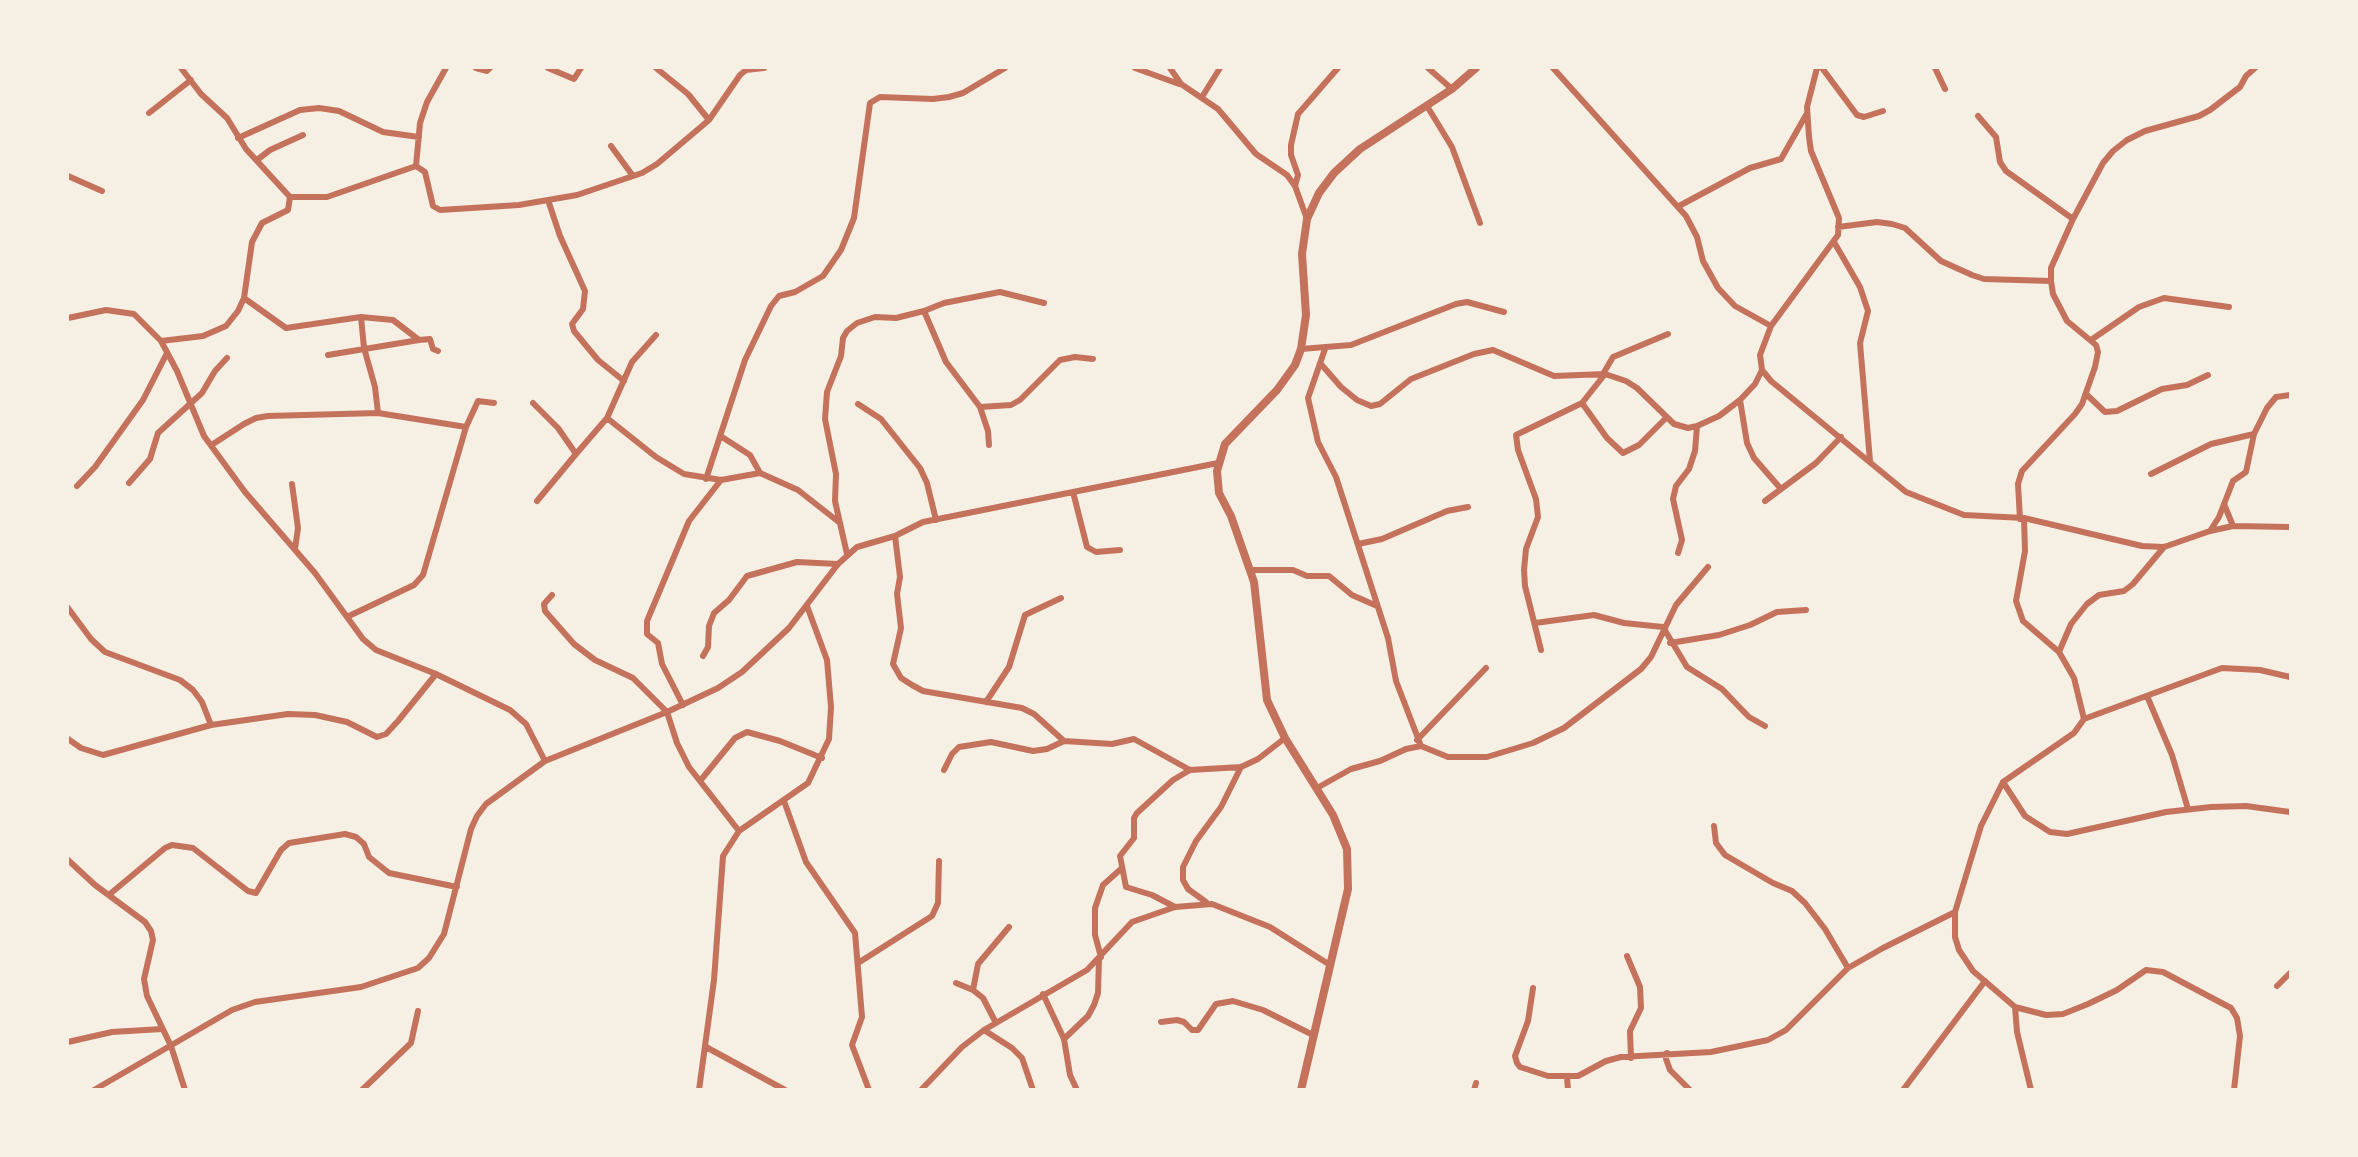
<!DOCTYPE html>
<style>
body{margin:0}
#map{position:relative;width:2358px;height:1157px;overflow:hidden;background:#f6efe4;font-family:"Fira Sans",sans-serif}
canvas{display:block}
.frame{position:absolute;inset:0;border:69px solid #f6efe4;pointer-events:none}
</style>
<div id="map">
<canvas width="2358" height="1157"></canvas>
<div class="frame"></div>
</div>
<script>
const g = document.querySelector('canvas').getContext('2d');
g.lineJoin = 'round';
function poly(rows) {
  const path = new Path2D();
  for (const r of rows) {
    path.moveTo(r[0], r[1]);
    for (let i = 2; i < r.length; i += 2) path.lineTo(r[i], r[i + 1]);
  }
  return path;
}
function trace(path, color, width, dash) {
  g.strokeStyle = color;
  g.lineWidth = width;
  g.lineCap = dash ? 'butt' : 'round';
  g.setLineDash(dash || []);
  g.stroke(path);
}
const minor = poly([
 [181,68,201,94,227,118,246,149,290,197],
 [476,68,487,71,490,68],
 [548,68,574,79,581,68],
 [656,68,688,94,709,120],
 [1135,68,1179,84],
 [1170,68,1181,84,1218,109,1256,154,1287,175,1295,186,1307,219],
 [1428,68,1452,89],
 [1553,68,1686,216,1697,237,1703,261,1718,288,1735,306,1771,326],
 [1817,68,1807,107,1809,137,1811,151,1839,218,1838,235,1771,326,1760,355,1762,370,1771,381,1906,492,1964,515,2024,518,2142,546,2164,547,2210,531,2233,526,2290,527],
 [1822,68,1857,115,1864,117,1883,111],
 [1935,68,1945,89],
 [1202,97,1220,68],
 [1427,106,1452,147,1480,223],
 [149,113,191,80],
 [1978,116,1996,137,2000,162,2006,171,2073,219],
 [238,138,300,110,319,108,339,111,383,132,419,137],
 [611,146,633,176],
 [257,160,270,150,303,135],
 [416,166,425,172,433,206,440,210,519,205,577,195,642,173,657,164,709,120,740,75,746,70,764,68],
 [68,176,102,191],
 [1295,186,1298,175,1291,155,1291,145,1298,114,1338,68],
 [548,200,560,236,585,291,583,309,572,324,574,331,598,360,624,381],
 [1679,206,1750,168,1781,159,1806,115],
 [1838,227,1877,222,1892,224,1905,228,1941,261,1972,275,1984,279,2051,281],
 [1834,242,1860,287,1868,311,1860,343,1870,461],
 [244,298,286,328,361,317,393,320,419,340,430,339,433,349,438,351],
 [924,311,946,362,980,407,988,431,989,445],
 [361,317,364,348,375,387,378,413],
 [68,318,106,310,134,314,161,341,177,371,204,436,245,492,315,573,363,639,376,650,436,674,510,710,526,724,545,761],
 [2091,340,2139,307,2164,298,2229,307],
 [161,341,203,336,226,326,238,311,244,298,252,242,262,223,288,210,290,197,327,197,416,166,420,123,427,102,446,68],
 [1301,349,1351,345,1456,304,1467,302,1504,312],
 [1325,349,1308,398,1318,442,1336,477,1388,638,1396,681,1421,746],
 [328,355,419,340],
 [1320,363,1341,387,1357,400,1371,406,1380,404,1411,379,1474,354,1493,350,1554,376,1605,374],
 [1603,374,1613,357,1668,334],
 [2086,394,2105,412,2117,411,2162,389,2187,385,2208,375],
 [1740,400,1747,443,1754,458,1781,489],
 [533,403,558,428,576,454,607,418,632,362,656,335],
 [1582,403,1607,438,1623,453,1639,445,1666,418],
 [858,404,881,419,920,468,927,483,936,520],
 [980,407,1011,405,1020,400,1060,360,1075,357,1093,359],
 [607,418,656,457,684,474,721,480,760,473,798,490,840,523],
 [722,437,750,455,760,473],
 [213,444,244,424,256,418,268,416,378,413,466,427],
 [2151,474,2211,444,2254,434],
 [706,479,745,360,771,306,779,296,795,292,823,276,841,250,854,218,870,103,880,97,933,99,949,97,963,93,1005,68],
 [129,483,150,459,158,433,202,393,215,371,227,358],
 [292,484,298,528,295,549],
 [77,486,95,467,143,400,167,353],
 [1073,492,1087,547,1096,552,1120,550],
 [537,501,576,454],
 [1765,501,1816,463,1841,437],
 [2224,504,2233,526],
 [2024,518,2025,551,2016,601,2023,621,2059,652,2074,678,2084,719,2074,733,2003,782,1981,826,1955,912,1955,937,1959,950,1973,971,2015,1007,2046,1015,2063,1014,2088,1004,2117,990,2146,970,2163,972,2231,1008,2237,1018,2240,1036,2234,1090],
 [2020,519,2018,484,2022,471,2075,414,2082,404,2095,367,2098,352,2096,345,2067,321,2053,294,2051,281,2051,268,2073,219,2103,163,2113,151,2127,140,2145,131,2199,116,2210,110,2240,87,2246,76,2255,68],
 [2210,531,2219,517,2233,481,2246,472,2254,434,2267,408,2276,397,2290,395],
 [895,536,900,577,897,594,901,628,893,664,901,678,912,685,923,691,1022,708,1034,714,1064,741,1112,744,1134,739,1190,770,1241,767,1258,759,1285,738],
 [1358,544,1382,539,1447,511,1468,507],
 [1678,553,1682,540,1673,499,1676,486,1689,469,1695,451,1697,426],
 [847,554,835,501,836,474,825,419,827,392,841,356,843,338,847,331,857,323,875,317,896,318,924,311,944,303,1000,292,1044,303],
 [1251,570,1293,570,1307,576,1329,576,1352,595,1377,606],
 [552,595,544,604,545,611,574,644,595,660,633,678,667,712,677,743,689,767,739,831],
 [68,608,91,639,105,652,180,680,193,690,202,702,211,725],
 [349,616,414,585,423,575,466,427,478,401,494,403],
 [1535,623,1594,615,1624,623,1663,627,1687,667,1722,689,1749,717,1765,726],
 [1670,643,1719,635,1750,625,1777,612,1806,610],
 [1541,650,1525,586,1524,570,1526,549,1538,517,1536,499,1518,450,1516,435,1582,403,1605,374,1626,381,1637,388,1674,424,1688,428,1697,426,1719,416,1740,400,1755,384,1762,370],
 [2059,652,2071,624,2087,604,2099,595,2124,591,2133,584,2164,547],
 [703,656,708,647,709,626,714,613,729,600,747,576,797,562,838,564],
 [2147,696,2172,755,2188,809],
 [986,702,1009,667,1025,615,1061,598],
 [683,705,662,664,658,643,647,634,647,621,689,521,721,480],
 [2084,719,2222,668,2260,670,2290,677],
 [68,739,81,748,103,755,211,725,288,714,315,715,347,722,377,737,386,734,398,721,436,674],
 [1417,740,1486,668],
 [944,770,952,754,959,747,991,742,1033,751,1047,749,1064,741],
 [700,781,735,738,747,732,780,741,822,758],
 [2003,782,2025,816,2050,832,2067,834,2166,812,2211,807,2246,806,2290,812],
 [1317,788,1351,769,1380,761,1406,749,1421,746,1448,757,1487,757,1533,743,1564,728,1641,669,1651,657,1676,605,1708,567],
 [784,801,806,862,855,933,862,1017,852,1045,869,1090],
 [1714,826,1716,843,1725,855,1773,883,1792,891,1805,903,1825,929,1848,968],
 [68,860,95,885,145,922,151,931,153,940,144,979,147,996,171,1046,185,1090],
 [110,894,165,848,172,845,193,848,248,891,256,893,281,850,289,843,345,834,356,837,364,844,369,857,389,873,457,887],
 [1206,902,1188,889,1183,880,1183,867,1196,841,1221,807,1241,767],
 [1175,907,1152,895,1126,887,1120,856,1134,838,1134,818,1137,813,1173,780,1190,770],
 [1627,956,1640,987,1641,1008,1630,1031,1631,1058],
 [1101,957,1095,935,1095,908,1103,885,1122,868],
 [858,963,932,916,938,903,939,861],
 [956,983,973,990,983,998,996,1023],
 [2277,986,2290,973],
 [1533,988,1528,1021,1515,1056,1517,1063,1520,1067,1548,1076,1578,1076,1606,1061,1621,1057,1711,1052,1768,1040,1786,1030,1848,968,1883,948,1955,912],
 [973,990,978,964,1009,927],
 [1043,994,1064,1039,1070,1075,1077,1090],
 [2015,1007,2017,1032,2031,1090],
 [1161,1022,1177,1020,1184,1022,1192,1030,1198,1030,1216,1004,1233,1001,1263,1010,1313,1035],
 [984,1030,1012,1048,1022,1058,1033,1090],
 [1064,1039,1088,1016,1094,1005,1098,993,1099,959],
 [68,1042,112,1032,162,1029],
 [706,1047,785,1090],
 [1667,1053,1666,1059,1670,1070,1690,1090],
 [1567,1077,1568,1090],
 [94,1090,232,1010,255,1002,361,987,418,968,429,958,444,934,471,829,477,816,486,804,545,761,667,712,718,688,742,672,789,628,838,564,857,547,895,536,923,522,1218,463],
 [362,1090,411,1043,418,1011],
 [699,1090,714,980,723,856,739,831,808,783,829,739,831,707,827,660,807,606],
 [921,1090,962,1047,984,1030,1087,970,1132,922,1175,907,1212,904,1270,927,1330,965],
 [1474,1090,1476,1083],
 [1903,1090,1985,981]
]);
const tertiary = poly([
 [1301,1090,1348,889,1347,849,1333,815,1285,738,1267,700,1254,582,1231,516,1219,493,1217,471,1225,444,1277,390,1295,365,1301,349,1306,315,1302,254,1307,219,1319,193,1334,173,1360,149,1452,89,1476,68]
]);
trace(minor, '#c5725c', 6);
trace(tertiary, '#c5725c', 8);
</script>
